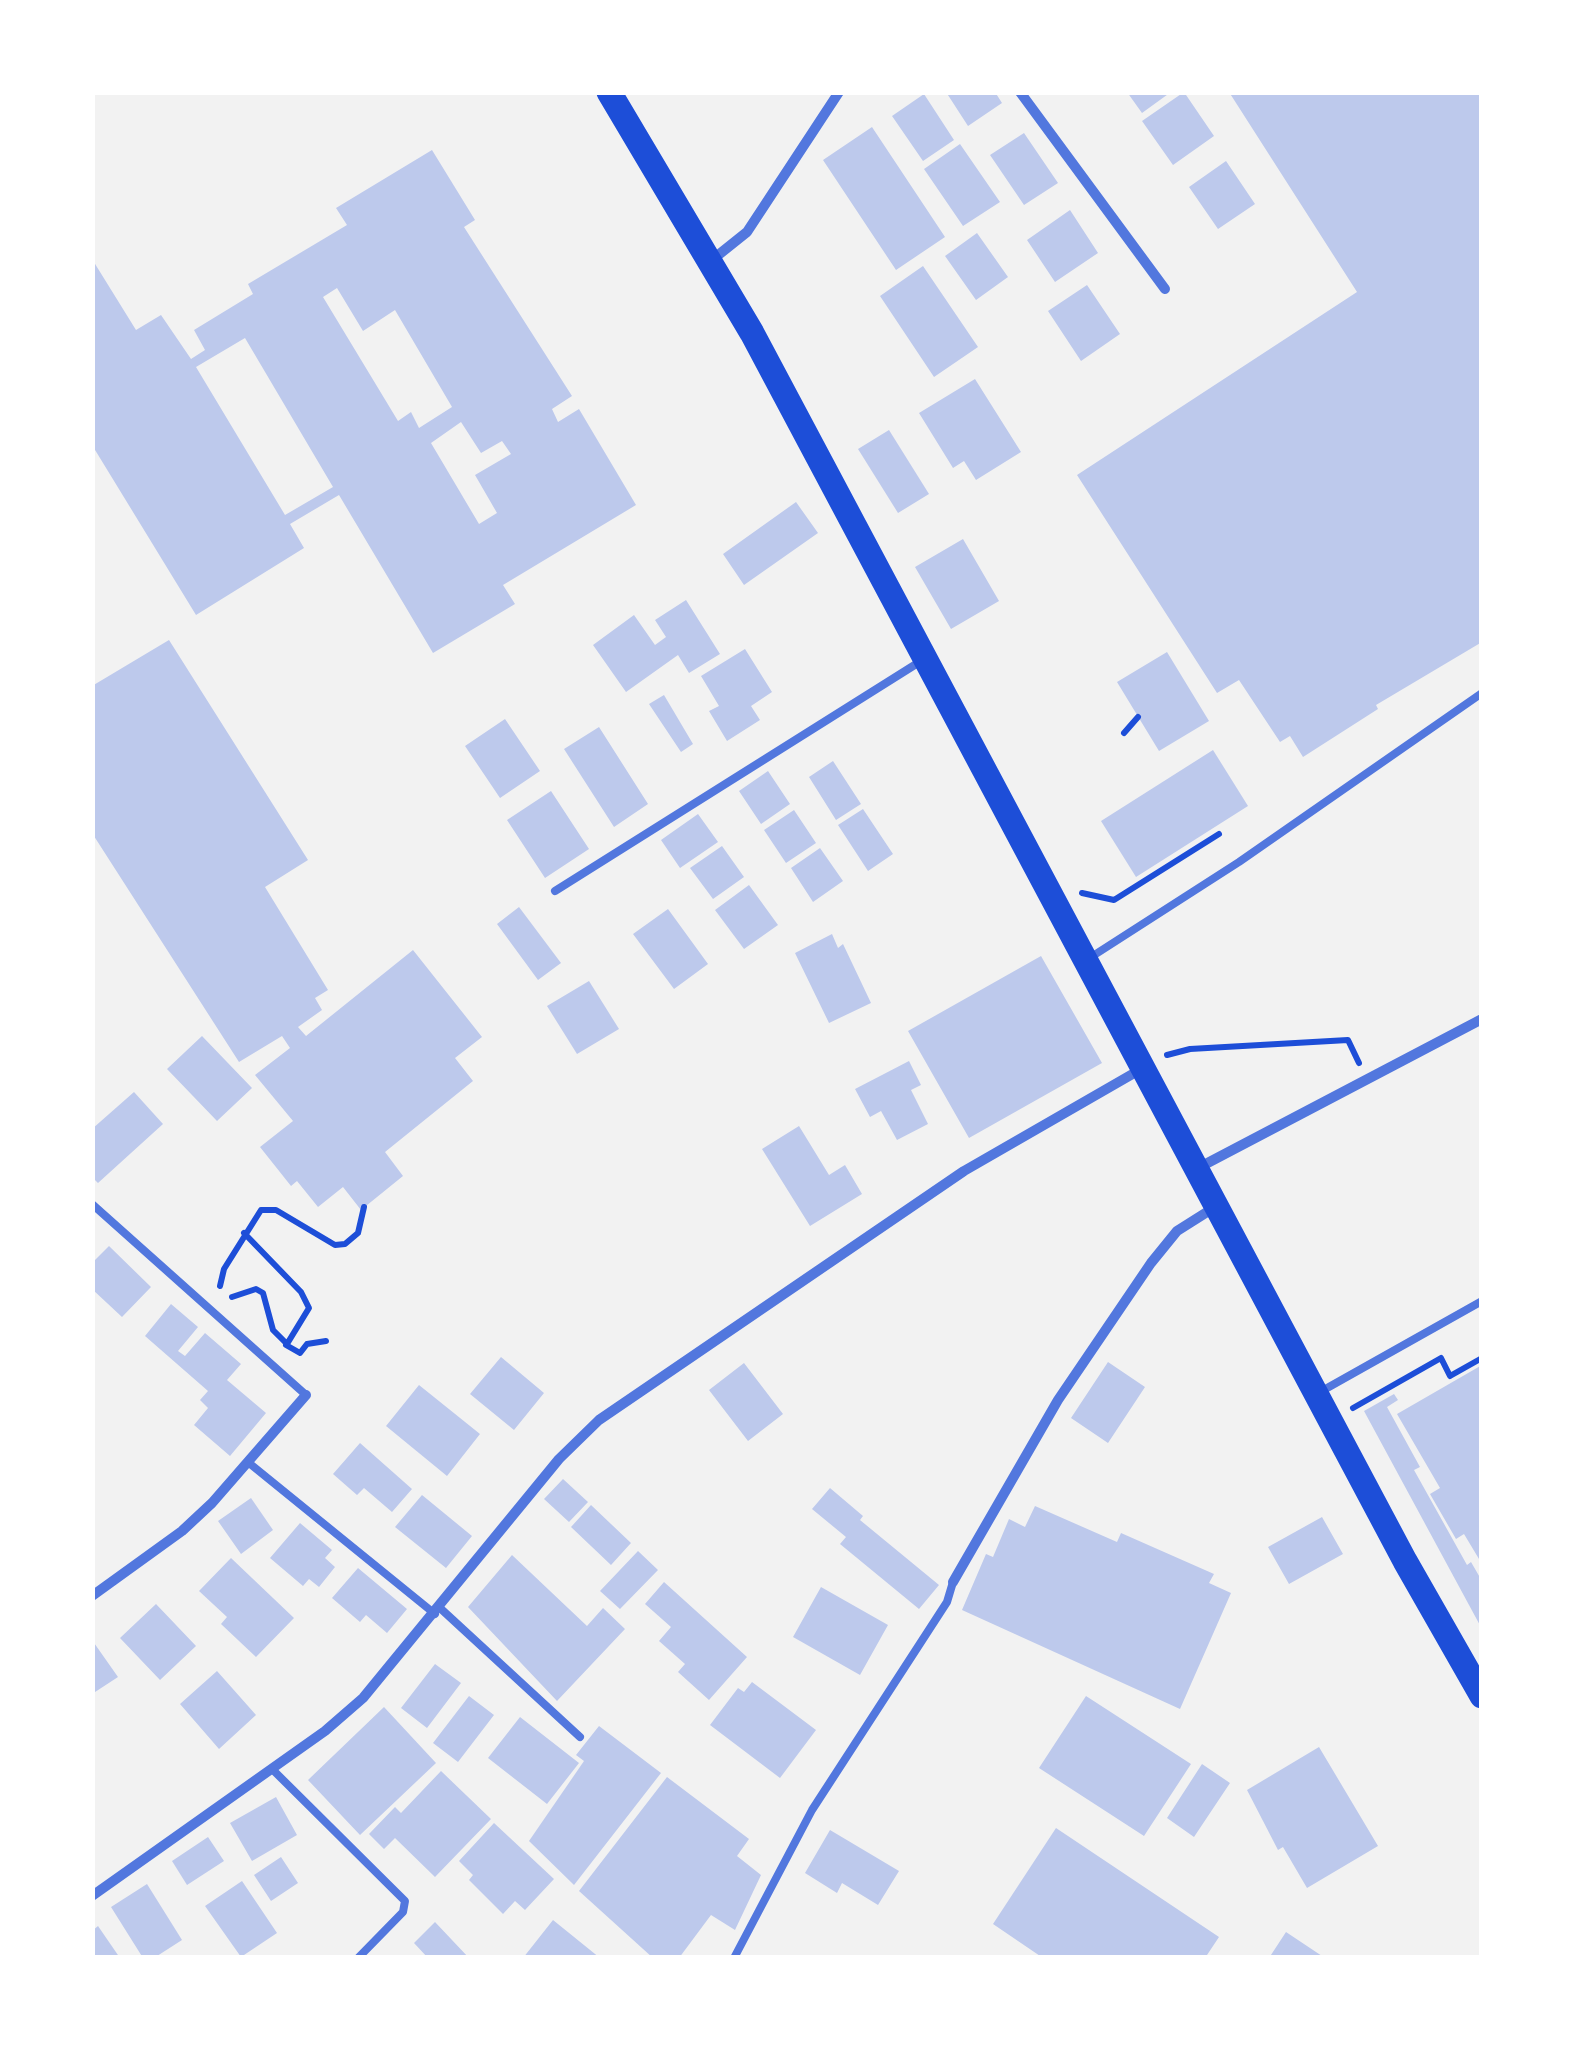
<!DOCTYPE html>
<style>
body{margin:0}
#map{position:relative;width:1574px;height:2050px;overflow:hidden;background:#f2f2f2;font-family:"Zilla Slab",serif}
canvas{display:block}
.frame{position:absolute;inset:0;border:95px solid #fff;pointer-events:none}
</style>
<div id="map">
<canvas width="1574" height="2050"></canvas>
<div class="frame"></div>
</div>
<script>
const g = document.querySelector('canvas').getContext('2d');
g.lineJoin = 'round';
function paint(path, color) {
  g.fillStyle = color;
  g.fill(path, 'evenodd');
}
function poly(rows) {
  const path = new Path2D();
  for (const r of rows) {
    path.moveTo(r[0], r[1]);
    for (let i = 2; i < r.length; i += 2) path.lineTo(r[i], r[i + 1]);
  }
  return path;
}
function trace(path, color, width, dash) {
  g.strokeStyle = color;
  g.lineWidth = width;
  g.lineCap = dash ? 'butt' : 'round';
  g.setLineDash(dash || []);
  g.stroke(path);
}
const building = poly([
 [946,92,995,92,1002,103,968,126],
 [1127,92,1171,92,1142,113],
 [1184,92,1214,136,1173,165,1142,121],
 [1229,92,1482,92,1482,642,1376,705,1378,709,1303,757,1290,736,1280,742,1239,680,1217,693,1077,475,1357,292],
 [924,94,954,140,923,161,892,116],
 [872,127,945,237,896,270,823,160],
 [1024,133,1058,183,1024,205,990,155],
 [960,144,1000,202,963,226,924,169],
 [432,150,475,220,464,227,572,396,552,409,558,422,579,409,636,505,503,585,515,604,433,653,339,495,290,524,304,548,196,615,92,445,92,259,136,330,161,315,191,359,205,350,194,330,253,294,248,284,347,225,336,208],
 [337,288,363,331,395,310,452,407,419,428,411,412,398,421,323,297],
 [245,338,333,487,285,515,196,367],
 [461,422,481,453,502,441,511,454,475,475,497,513,479,524,431,443],
 [1226,161,1255,204,1218,229,1189,187],
 [1070,210,1098,253,1055,282,1027,240],
 [977,233,1008,277,976,300,945,256],
 [923,266,978,347,934,377,880,296],
 [1087,285,1120,334,1081,361,1048,311],
 [975,379,1021,452,976,480,964,461,953,468,919,413],
 [889,430,929,494,898,513,858,449],
 [796,502,818,533,744,585,723,554],
 [963,539,999,601,951,629,915,567],
 [686,600,720,654,689,673,678,655,626,692,593,645,634,615,655,645,666,637,655,620],
 [169,640,308,860,265,887,328,990,315,998,322,1010,298,1027,306,1036,413,950,482,1037,455,1058,473,1081,385,1152,403,1176,361,1210,343,1187,318,1207,297,1181,291,1186,260,1147,293,1121,255,1075,290,1048,282,1036,239,1062,92,833,92,686],
 [745,649,772,692,751,706,760,720,727,741,709,711,719,706,701,676],
 [1167,652,1209,721,1159,751,1117,682],
 [664,695,693,744,681,752,649,704],
 [505,719,540,771,500,798,465,746],
 [599,727,648,804,614,827,564,749],
 [1213,750,1248,806,1136,877,1101,821],
 [833,761,861,804,836,820,809,777],
 [768,771,790,804,761,824,739,791],
 [551,791,589,849,545,878,507,820],
 [863,809,893,854,868,871,838,825],
 [794,810,816,843,786,863,764,830],
 [698,814,718,842,680,868,661,840],
 [722,846,744,877,713,899,690,868],
 [820,848,843,881,813,902,791,868],
 [749,885,778,925,744,949,715,910],
 [519,907,561,963,538,980,497,924],
 [668,909,708,964,674,989,633,934],
 [832,934,838,948,843,944,871,1003,829,1023,795,953],
 [1041,956,1102,1063,969,1138,908,1031],
 [589,981,619,1029,577,1054,547,1006],
 [202,1036,252,1088,217,1121,167,1069],
 [909,1061,921,1085,911,1090,928,1124,897,1140,881,1111,870,1117,855,1089],
 [134,1092,163,1124,98,1183,92,1177,92,1129],
 [799,1126,829,1175,845,1165,862,1194,810,1226,762,1149],
 [109,1246,151,1287,122,1317,92,1289,92,1263],
 [171,1304,198,1327,178,1351,185,1356,205,1333,241,1364,227,1380,266,1413,230,1456,194,1425,208,1408,200,1400,208,1391,145,1336],
 [501,1357,544,1393,514,1430,470,1394],
 [1108,1362,1145,1387,1108,1443,1071,1418],
 [744,1363,783,1414,748,1441,709,1390],
 [1482,1365,1482,1564,1464,1534,1456,1539,1430,1494,1440,1488,1397,1414],
 [419,1385,480,1434,447,1476,386,1426],
 [1394,1394,1398,1400,1387,1407,1420,1467,1414,1470,1467,1565,1471,1562,1482,1581,1482,1629,1364,1411],
 [360,1443,412,1489,392,1512,364,1488,357,1495,333,1474],
 [563,1479,588,1502,569,1522,544,1499],
 [830,1488,863,1516,860,1520,939,1585,919,1609,840,1544,846,1537,812,1509],
 [422,1495,472,1536,446,1568,395,1527],
 [251,1498,273,1530,241,1554,218,1521],
 [591,1505,631,1543,611,1565,571,1527],
 [1035,1506,1117,1542,1121,1533,1214,1574,1209,1583,1231,1593,1180,1709,962,1610,986,1554,993,1557,1009,1519,1025,1527],
 [1322,1517,1343,1554,1289,1584,1268,1547],
 [300,1523,332,1550,325,1558,335,1567,319,1587,309,1579,303,1586,270,1558],
 [638,1551,658,1570,620,1609,600,1591],
 [512,1555,587,1626,603,1608,625,1629,557,1701,468,1607],
 [231,1558,294,1618,256,1657,221,1624,227,1617,199,1591],
 [358,1568,407,1609,387,1633,366,1615,360,1622,332,1598],
 [664,1582,747,1657,709,1700,678,1672,685,1664,659,1641,671,1627,645,1604],
 [821,1587,888,1625,860,1675,793,1637],
 [156,1604,196,1646,160,1680,120,1638],
 [92,1640,118,1677,92,1694],
 [435,1664,461,1683,427,1728,401,1708],
 [217,1671,256,1715,219,1749,180,1704],
 [752,1682,816,1730,780,1778,710,1725,738,1688,744,1692],
 [469,1696,494,1715,458,1762,433,1743],
 [1086,1696,1191,1764,1144,1836,1039,1768],
 [384,1707,436,1763,360,1835,308,1780],
 [520,1717,579,1763,547,1804,488,1758],
 [599,1726,661,1773,574,1885,529,1841,584,1761,576,1755],
 [1319,1747,1378,1846,1307,1888,1283,1847,1278,1850,1247,1790],
 [1202,1764,1230,1783,1194,1837,1167,1818],
 [441,1771,491,1819,435,1877,395,1838,384,1849,369,1834,395,1807,401,1813],
 [667,1777,749,1839,737,1856,761,1875,735,1930,711,1915,679,1958,653,1958,579,1891],
 [276,1797,297,1835,252,1861,230,1823],
 [494,1823,554,1879,525,1910,515,1901,503,1914,469,1880,473,1875,459,1861],
 [1056,1828,1219,1937,1205,1958,1043,1958,993,1924],
 [830,1830,899,1871,878,1905,842,1883,837,1893,805,1873],
 [208,1837,224,1861,187,1885,172,1861],
 [281,1857,298,1883,271,1901,254,1875],
 [242,1881,277,1933,241,1957,205,1906],
 [147,1884,182,1940,154,1958,143,1958,111,1907],
 [553,1920,600,1958,523,1958],
 [435,1922,469,1958,428,1958,414,1943],
 [98,1926,120,1958,92,1958,92,1931],
 [1286,1932,1325,1958,1269,1958]
]);
const path = poly([
 [1124,733,1138,717],
 [1082,893,1114,900,1219,834],
 [1167,1055,1190,1049,1348,1040,1359,1063],
 [220,1286,224,1269,261,1210,276,1210,335,1245,345,1244,358,1233,364,1207],
 [232,1297,256,1289,263,1293,273,1330,287,1344,309,1308,301,1292,244,1233],
 [286,1345,300,1353,307,1344,326,1341],
 [1353,1408,1441,1358,1450,1376,1482,1358]
]);
const service = poly([
 [555,891,921,661],
 [1088,959,1239,862,1482,693],
 [92,1204,306,1395],
 [1320,1392,1482,1301],
 [249,1463,435,1614],
 [440,1608,580,1737],
 [272,1769,405,1901,403,1912,358,1958],
 [734,1958,812,1810,947,1602,953,1582]
]);
const minor = poly([
 [1020,92,1165,289],
 [712,260,747,232,839,92],
 [1198,1168,1482,1019],
 [953,1582,1058,1400,1151,1263,1177,1231,1215,1207],
 [92,1596,182,1531,212,1503,306,1395],
 [92,1896,325,1731,363,1698,559,1459,599,1420,964,1171,1143,1068]
]);
const primary = poly([
 [609,92,752,333,1405,1561,1482,1696]
]);
paint(building, '#bdc9ec');
trace(path, '#1d4ed8', 6);
trace(service, '#5277de', 8);
trace(minor, '#5277de', 10);
trace(primary, '#1d4ed8', 25);
</script>
